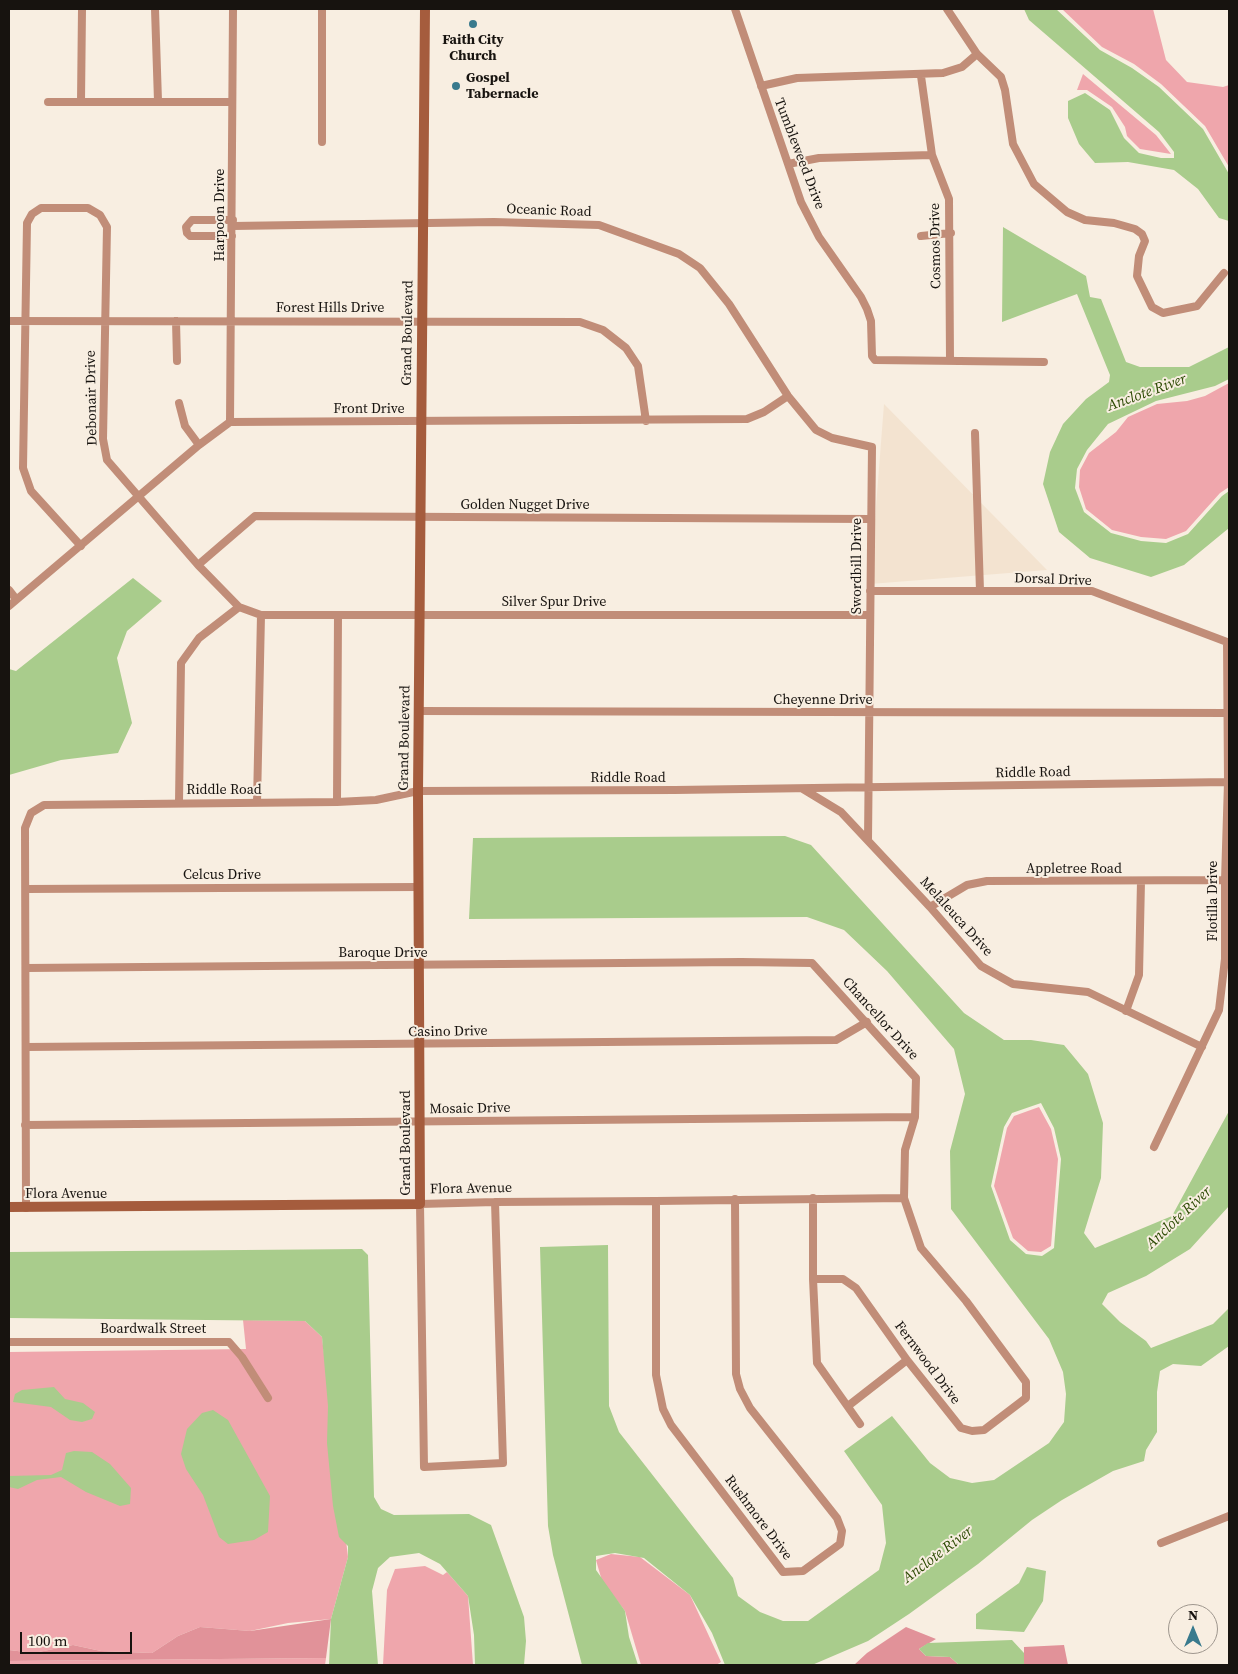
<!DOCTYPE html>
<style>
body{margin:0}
#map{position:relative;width:1238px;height:1674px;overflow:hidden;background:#f8eee1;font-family:"Source Serif 4",serif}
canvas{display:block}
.frame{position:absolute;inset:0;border:10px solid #17130f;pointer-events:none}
.north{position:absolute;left:1168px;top:1604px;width:50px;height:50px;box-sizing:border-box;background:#f8eee1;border:1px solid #9e968d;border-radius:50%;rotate:0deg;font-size:14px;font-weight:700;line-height:20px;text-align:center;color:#17130f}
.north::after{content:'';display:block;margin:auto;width:18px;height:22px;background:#397a8d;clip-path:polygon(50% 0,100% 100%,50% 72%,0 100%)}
.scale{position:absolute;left:20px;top:1632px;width:112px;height:22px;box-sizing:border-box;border:2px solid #17130f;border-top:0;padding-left:6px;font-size:15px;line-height:18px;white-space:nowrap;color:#17130f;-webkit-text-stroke:4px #f8eee1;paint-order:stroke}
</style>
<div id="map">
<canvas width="1238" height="1674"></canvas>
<div class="frame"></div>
<div class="north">N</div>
<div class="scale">100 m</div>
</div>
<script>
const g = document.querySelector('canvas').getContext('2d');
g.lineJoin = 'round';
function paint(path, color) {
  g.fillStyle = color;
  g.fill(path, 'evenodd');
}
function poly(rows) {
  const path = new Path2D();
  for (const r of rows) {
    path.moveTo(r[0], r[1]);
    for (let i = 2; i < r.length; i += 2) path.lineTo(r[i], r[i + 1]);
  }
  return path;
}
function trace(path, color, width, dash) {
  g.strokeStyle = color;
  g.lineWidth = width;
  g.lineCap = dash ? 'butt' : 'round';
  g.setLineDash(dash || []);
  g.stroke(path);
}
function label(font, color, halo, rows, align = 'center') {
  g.font = font + ' "Source Serif 4",serif';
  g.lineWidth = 4;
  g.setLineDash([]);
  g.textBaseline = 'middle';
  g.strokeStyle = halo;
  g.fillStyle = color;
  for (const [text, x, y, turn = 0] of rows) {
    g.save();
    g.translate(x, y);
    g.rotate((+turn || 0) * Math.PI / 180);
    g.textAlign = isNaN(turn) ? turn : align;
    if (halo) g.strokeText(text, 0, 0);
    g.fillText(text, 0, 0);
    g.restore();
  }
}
const built = poly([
 [884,404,1047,570,870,584]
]);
const green = poly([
 [1062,9,1153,9,1166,60,1187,82,1223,87,1229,85,1229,167,1205,126,1161,84,1134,64,1102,47],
 [1083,74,1156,135,1171,154,1140,149,1127,136,1125,127,1112,107,1087,90,1077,90],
 [1229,383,1229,487,1220,493,1186,531,1166,539,1141,537,1112,530,1086,509,1079,487,1080,470,1089,453,1116,432,1128,417,1157,404,1187,401,1205,396],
 [1039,1107,1051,1129,1058,1159,1051,1246,1041,1252,1028,1251,1013,1238,994,1186,1007,1128,1014,1116],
 [243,1320,305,1321,322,1337,348,1557,331,1619,288,1623,250,1631,200,1627,178,1636,152,1653,101,1651,73,1645,34,1653,9,1650,9,1352,246,1349],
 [611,1554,640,1557,690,1595,721,1662,716,1665,641,1665,625,1611,602,1581,596,1560],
 [425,1566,443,1575,447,1572,468,1596,473,1665,383,1665,387,1590,395,1569],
 [326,1658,325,1665,9,1665,9,1661]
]);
const forest = poly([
 [331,1619,326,1658,9,1661,9,1650,34,1653,73,1645,101,1651,152,1653,178,1636,200,1627,250,1631],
 [906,1627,936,1639,919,1649,926,1656,950,1657,959,1665,854,1665,867,1653],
 [1064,1645,1068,1665,1024,1665,1024,1647]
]);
const water = poly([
 [1024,9,1056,9,1100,50,1132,68,1159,87,1203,129,1229,174,1229,221,1219,218,1198,189,1174,170,1128,162,1095,163,1079,144,1068,118,1068,101,1085,93,1110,110,1124,138,1139,153,1161,158,1174,158,1174,152,1159,132,1029,20],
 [1003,227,1086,276,1090,297,1101,299,1126,362,1140,367,1189,367,1229,347,1229,379,1215,386,1156,401,1108,424,1087,450,1077,469,1075,488,1084,512,1111,533,1141,541,1166,543,1188,534,1222,496,1229,491,1229,528,1184,565,1151,577,1090,558,1059,532,1043,484,1050,452,1063,424,1086,399,1109,382,1110,375,1077,294,1002,322],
 [133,578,162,601,127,631,117,658,132,723,118,753,61,760,9,775,9,669,16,671],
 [785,836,811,845,964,1013,1004,1040,1031,1040,1064,1045,1088,1074,1103,1123,1101,1178,1084,1233,1095,1248,1172,1216,1229,1111,1229,1206,1190,1249,1146,1276,1108,1293,1102,1304,1120,1322,1146,1341,1151,1348,1213,1324,1229,1308,1229,1346,1201,1366,1173,1364,1160,1371,1157,1392,1157,1432,1146,1450,1144,1461,1113,1471,1062,1500,1032,1520,978,1564,909,1614,868,1641,812,1665,725,1665,712,1633,690,1595,644,1558,615,1553,596,1556,596,1570,625,1611,629,1637,638,1665,582,1665,553,1555,548,1526,540,1247,608,1245,609,1406,619,1432,733,1578,738,1596,760,1612,783,1621,808,1621,879,1570,886,1543,882,1505,844,1451,892,1416,930,1463,950,1478,972,1483,994,1480,1049,1443,1064,1422,1066,1394,1063,1372,1049,1339,951,1209,950,1151,965,1094,954,1049,887,971,844,930,807,917,469,919,473,838],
 [1041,1103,1054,1128,1061,1159,1054,1248,1042,1256,1026,1254,1010,1240,991,1186,1004,1127,1012,1113],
 [362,1249,368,1255,374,1497,381,1509,394,1515,469,1514,491,1525,524,1617,526,1641,524,1665,475,1665,474,1635,468,1596,440,1564,419,1553,390,1557,378,1568,372,1591,378,1665,329,1665,331,1619,348,1557,348,1546,339,1537,333,1506,327,1443,328,1406,322,1337,305,1321,9,1318,9,1252],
 [54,1387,65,1399,83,1403,95,1412,92,1419,82,1422,70,1420,51,1407,13,1402,15,1394,22,1390],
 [213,1410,228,1420,270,1496,268,1532,254,1540,228,1544,219,1537,203,1495,186,1469,181,1454,187,1429,202,1413],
 [74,1451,92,1452,110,1464,131,1488,130,1504,120,1506,86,1492,61,1477,37,1480,18,1489,9,1487,9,1476,51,1475,62,1470,66,1453],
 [1027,1567,1046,1571,1043,1601,1024,1632,976,1629,976,1614,1019,1583],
 [1012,1640,1024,1653,1024,1665,959,1665,950,1657,926,1656,919,1649,928,1643]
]);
const street = poly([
 [155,9,158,101],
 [735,9,801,202,819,237,861,297,867,309,871,321,872,356,875,360,1044,362],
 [947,9,977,54,1001,77,1005,90,1013,144,1034,184,1067,212,1085,220,1114,223,1135,229,1142,234,1145,241,1139,256,1137,276,1152,307,1163,313,1197,306,1224,273],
 [921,76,932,155,949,199,950,361],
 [761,86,797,78,943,73,962,67,977,54],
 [81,101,82,9],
 [48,102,232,102],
 [322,142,322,9],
 [788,164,819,158,932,155],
 [233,226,494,222,599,225,679,254,700,268,729,304,788,396,816,430,832,438,872,447,868,840],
 [232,236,190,236,187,233,186,227,192,220,233,220],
 [921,236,951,233],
 [9,321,580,322,603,330,626,348,638,366,646,421],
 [176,321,177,361],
 [179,403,185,426,199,445],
 [230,422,233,9],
 [975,433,980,591],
 [81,546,31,491,23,468,27,223,32,214,41,208,88,208,100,215,107,227,103,439,107,460,198,565,239,607,261,615,870,615],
 [198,565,255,516,870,519],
 [9,590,16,599],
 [870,591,1092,591,1227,642,1228,782,1225,880,1225,959,1219,1010,1154,1147],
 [9,606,199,445,230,422,747,419,764,412,788,396],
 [419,711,1227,713],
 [803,789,841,812,930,907,981,966,1013,984,1088,992,1202,1047],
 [179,802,181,663,199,638,239,607],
 [257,802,261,615],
 [337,802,338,615],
 [26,889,418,887],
 [930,907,967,885,987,881,1225,880],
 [26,968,741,962,812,963,916,1078,915,1117,905,1150,904,1198,921,1248,966,1301,1026,1382,1026,1398,984,1430,972,1431,961,1428,907,1360,856,1288,843,1279,813,1279],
 [1126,1011,1139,975,1141,881],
 [26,1047,836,1040,867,1022],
 [25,1125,915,1117],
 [813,1198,813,1279,817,1363,860,1424],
 [656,1201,656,1375,663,1409,671,1425,783,1572,803,1571,840,1544,842,1531,837,1518,750,1408,740,1389,736,1374,735,1199],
 [495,1202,503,1463,424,1467,420,1204,495,1202,656,1201,904,1198],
 [26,1208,25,828,31,813,44,805,337,802,376,800,418,791,675,790,1228,782],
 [9,1342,229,1342,242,1357,268,1398],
 [848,1406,907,1360],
 [1161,1543,1229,1516]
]);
const secondary = poly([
 [9,1207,420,1204,418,791,425,9]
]);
const markers = [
 [473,24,5,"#397a8d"],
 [456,86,5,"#397a8d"]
];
const poiNames = [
 ["Faith City",473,40],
 ["Church",473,56],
 ["Gospel",466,78,"left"],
 ["Tabernacle",466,94,"left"]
];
const streetNames = [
 ["Tumbleweed Drive",799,154,69],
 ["Oceanic Road",549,211,2],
 ["Harpoon Drive",220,215,-90],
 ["Cosmos Drive",936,246,-91],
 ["Forest Hills Drive",330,308],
 ["Grand Boulevard",408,333,-89],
 ["Debonair Drive",92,398,-91],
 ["Front Drive",369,409],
 ["Golden Nugget Drive",525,505],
 ["Swordbill Drive",857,566,-90],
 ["Dorsal Drive",1053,580,2],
 ["Silver Spur Drive",554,602],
 ["Cheyenne Drive",823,700],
 ["Grand Boulevard",405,738,-89],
 ["Riddle Road",1033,773,-1],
 ["Riddle Road",628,778],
 ["Riddle Road",224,790],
 ["Appletree Road",1074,869],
 ["Celcus Drive",222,875],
 ["Flotilla Drive",1213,901,-90],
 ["Melaleuca Drive",956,917,48],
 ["Baroque Drive",383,953],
 ["Chancellor Drive",880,1019,48],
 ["Casino Drive",448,1032,-1],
 ["Mosaic Drive",470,1109,-1],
 ["Grand Boulevard",406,1143,-90],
 ["Flora Avenue",471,1189,-1],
 ["Flora Avenue",66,1194],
 ["Boardwalk Street",153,1329],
 ["Fernwood Drive",927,1363,53],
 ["Rushmore Drive",758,1518,53]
];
const waterNames = [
 ["Anclote River",1147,393,-20],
 ["Anclote River",1179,1218,-43],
 ["Anclote River",938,1555,-37]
];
paint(built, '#f3e3d0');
paint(green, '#efa6ac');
paint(forest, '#e19299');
paint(water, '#a9cc8c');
trace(street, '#c18d78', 8);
trace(secondary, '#a55c3d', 10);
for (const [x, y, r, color] of markers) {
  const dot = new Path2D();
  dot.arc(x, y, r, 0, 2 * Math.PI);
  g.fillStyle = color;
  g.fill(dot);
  trace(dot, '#f8eee1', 2);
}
label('bold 14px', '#17130f', '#f8eee1', poiNames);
label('14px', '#17130f', '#f8eee1', streetNames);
label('italic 15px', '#2d4b04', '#f8eee1', waterNames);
</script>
